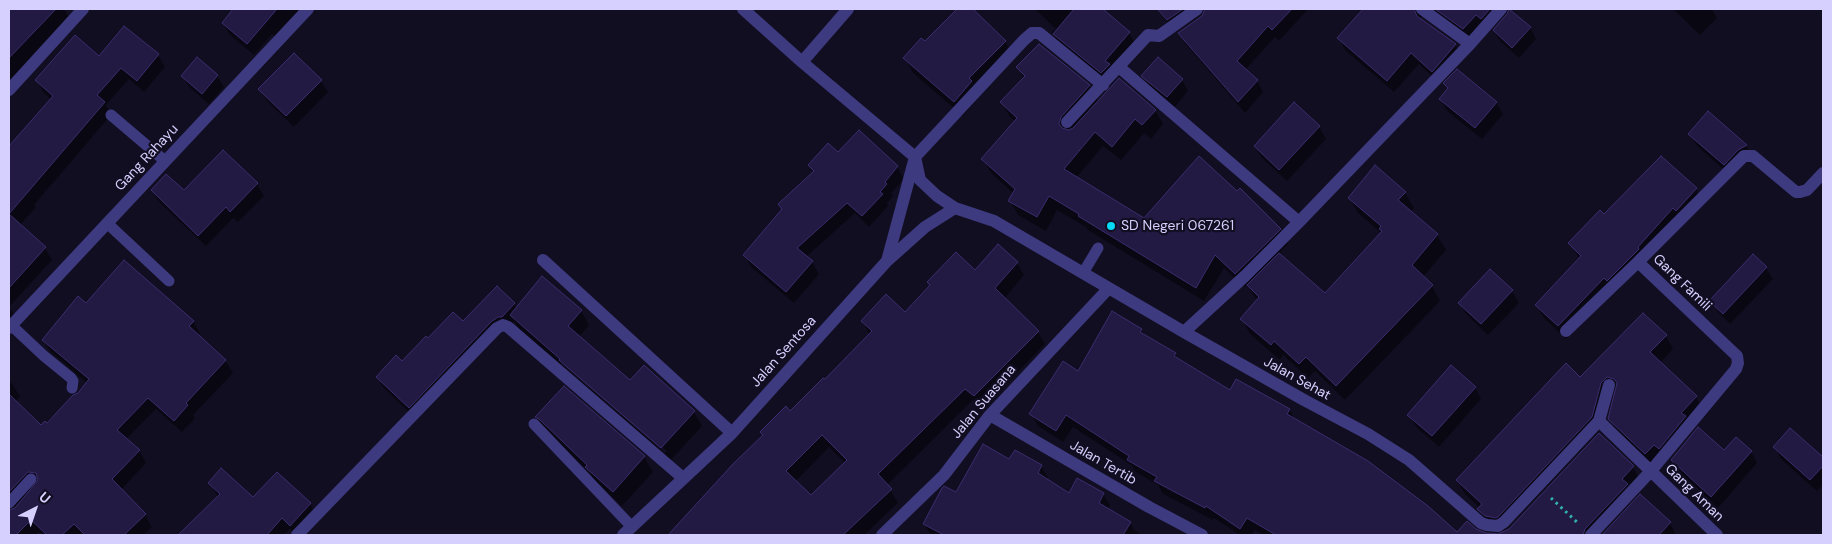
<!DOCTYPE html>
<style>
body{margin:0}
#map{position:relative;width:1832px;height:544px;overflow:hidden;background:#120e22;font-family:"DM Sans",sans-serif}
canvas{display:block}
.frame{position:absolute;inset:0;border:10px solid #d6d0fe;pointer-events:none}
.north{position:absolute;left:10px;top:484px;width:50px;height:50px;-webkit-text-stroke:4px #120e22;paint-order:stroke;rotate:41deg;font-size:14px;font-weight:700;line-height:20px;text-align:center;color:#d6d0fe}
.north::after{content:'';display:block;margin:auto;width:18px;height:22px;background:#d6d0fe;clip-path:polygon(50% 0,100% 100%,50% 72%,0 100%)}
</style>
<div id="map">
<canvas width="1832" height="544"></canvas>
<div class="frame"></div>
<div class="north">U</div>
</div>
<script>
const g = document.querySelector('canvas').getContext('2d');
g.lineJoin = 'round';
function paint(path, color) {
  g.fillStyle = color;
  g.fill(path, 'evenodd');
}
function poly(rows) {
  const path = new Path2D();
  for (const r of rows) {
    path.moveTo(r[0], r[1]);
    for (let i = 2; i < r.length; i += 2) path.lineTo(r[i], r[i + 1]);
  }
  return path;
}
function trace(path, color, width, dash) {
  g.strokeStyle = color;
  g.lineWidth = width;
  g.lineCap = dash ? 'butt' : 'round';
  g.setLineDash(dash || []);
  g.stroke(path);
}
function label(font, color, halo, rows, align = 'center') {
  g.font = font + ' "DM Sans",sans-serif';
  g.lineWidth = 4.5;
  g.setLineDash([]);
  g.textBaseline = 'middle';
  g.strokeStyle = halo;
  g.fillStyle = color;
  for (const [text, x, y, turn = 0] of rows) {
    g.save();
    g.translate(x, y);
    g.rotate((+turn || 0) * Math.PI / 180);
    g.textAlign = isNaN(turn) ? turn : align;
    if (halo) g.strokeText(text, 0, 0);
    g.fillText(text, 0, 0);
    g.restore();
  }
}
const shadow = poly([
 [9,9,64,9,70,19,9,84],
 [235,9,308,9,279,40,272,34,254,55,230,35,223,23],
 [959,9,972,9,1005,41,1013,56,963,116,913,73,905,58,925,43],
 [1035,9,1101,9,1129,33,1137,47,1113,74,1116,79,1110,86,1060,46,1052,32,1056,29],
 [1156,9,1308,9,1279,41,1275,37,1245,70,1257,81,1263,92,1245,113,1186,44,1180,33,1203,16,1205,12,1199,13,1175,31],
 [1357,9,1505,9,1508,13,1502,15,1470,39,1422,16,1420,19,1455,45,1462,56,1439,83,1419,64,1394,92,1345,50,1339,38,1362,12],
 [1510,9,1530,27,1536,39,1519,58,1501,42,1494,31,1508,15],
 [1673,9,1712,9,1717,18,1700,35],
 [1039,45,1089,86,1099,102,1155,110,1163,124,1151,139,1144,133,1121,160,1103,146,1076,178,1145,220,1280,229,1288,244,1278,254,1325,294,1381,233,1358,213,1349,198,1405,193,1414,208,1410,212,1437,235,1446,250,1423,277,1432,286,1440,301,1345,400,1315,371,1308,378,1283,355,1280,360,1250,334,1242,319,1257,301,1247,284,1244,287,1224,268,1204,301,1088,230,1086,227,1057,210,1046,231,1018,215,1010,201,1014,194,991,173,983,159,1016,122,1010,117,1002,103,1024,79,1018,67],
 [158,55,165,67,144,92,129,79,106,105,111,115,34,205,36,207,20,225,45,248,52,260,9,307,17,320,9,329,9,148,52,100,44,93,37,80,99,58],
 [183,76,217,76,224,87,209,104,189,87],
 [1143,76,1182,80,1188,91,1174,108,1150,87],
 [321,81,328,92,294,127,267,101,260,89],
 [1445,84,1496,102,1503,114,1482,139,1447,111,1441,100,1449,90],
 [1295,104,1319,127,1326,139,1287,181,1262,158,1255,147],
 [1708,113,1746,146,1753,157,1745,162,1731,176,1697,146,1690,134],
 [859,132,897,167,904,179,891,193,893,196,887,203,888,206,869,227,855,213,806,257,812,262,819,274,794,303,751,267,745,255,814,174,809,165,838,154],
 [223,151,257,184,264,196,238,222,233,218,206,246,159,202,152,190,184,192],
 [1696,189,1703,203,1615,293,1612,290,1566,339,1544,318,1536,305,1580,259,1570,243,1604,216],
 [1017,263,1024,275,1004,299,1038,332,1045,344,982,408,973,400,887,485,898,503,864,535,669,535,734,465,825,381,870,335,862,321,905,314,975,272],
 [829,447,845,463,811,497,795,482],
 [1766,268,1773,279,1730,324,1718,312,1711,301],
 [1490,271,1512,291,1519,303,1488,335,1466,314,1460,303],
 [542,278,581,311,589,325,579,337,630,381,694,412,702,426,670,461,519,329,514,321,508,328,505,327,415,418,383,387,377,377,402,363,428,340,463,323,514,304,517,309],
 [561,361,667,451,665,453,561,364],
 [86,305,193,321,200,334,198,336,225,360,233,373,193,415,195,418,182,432,156,409,126,439,139,450,146,463,121,490,145,515,152,527,143,535,43,535,39,532,35,535,10,535,9,534,9,512,15,509,23,501,21,500,9,512,9,381,13,385,20,397,15,402,41,427,78,394,87,383,51,352,43,340],
 [1141,330,1145,336,1175,354,1178,359,1230,392,1289,409,1296,421,1457,534,1475,530,1486,534,1497,535,1264,535,1255,530,1251,535,1240,535,1214,518,1213,520,1163,494,1158,485,1136,472,1131,465,1073,427,1063,442,1038,426,1031,414,1079,372],
 [1666,336,1673,349,1660,363,1696,397,1703,410,1653,467,1617,432,1609,418,1617,388,1608,396,1599,430,1504,531,1494,529,1487,522,1479,509,1480,508,1465,494,1457,481,1580,378],
 [1475,387,1481,399,1439,447,1416,427,1409,415],
 [564,388,644,457,653,472,622,506,595,481,590,473,549,433,545,431,537,417],
 [1790,430,1823,459,1823,485,1817,491,1781,459,1775,447],
 [1751,451,1757,463,1718,508,1679,471,1672,460,1724,452],
 [1010,461,1041,466,1048,478,1046,480,1070,494,1103,494,1110,505,1108,510,1130,523,1134,530,1142,535,931,535,924,524,956,493],
 [1633,467,1640,480,1597,535,1498,535],
 [210,483,254,499,310,504,317,516,296,535,290,529,284,535,179,535,218,497],
 [1640,496,1670,523,1676,535,1604,535]
]);
const building = poly([
 [9,9,56,9,9,58,9,9],
 [233,9,277,9,247,44,222,23,233,9],
 [957,9,973,9,1006,41,969,78,972,81,954,102,903,58,921,38,925,41,957,9],
 [1074,9,1103,9,1130,32,1105,61,1110,64,1101,73,1053,34,1074,9],
 [1157,9,1183,9,1167,20,1157,9],
 [1205,9,1292,9,1272,30,1268,26,1237,61,1258,80,1238,102,1178,33,1202,16,1205,9],
 [1363,9,1414,9,1417,16,1456,44,1432,72,1411,53,1387,81,1337,38,1363,9],
 [1435,9,1490,9,1481,19,1476,15,1463,29,1435,9],
 [1509,9,1531,27,1512,48,1493,30,1507,14,1509,9],
 [124,26,159,54,137,81,121,68,97,95,105,102,9,214,46,247,9,288,9,146,53,96,35,80,75,35,99,56,124,26],
 [1039,44,1090,85,1061,117,1059,124,1062,128,1069,130,1073,128,1119,78,1156,110,1142,125,1135,119,1112,147,1095,132,1064,169,1144,218,1199,156,1237,191,1240,188,1281,229,1235,274,1215,255,1196,288,1078,216,1079,214,1049,196,1037,217,1008,201,1015,189,981,159,1017,118,1000,102,1025,76,1016,67,1039,44],
 [294,53,322,80,286,116,258,89,294,53],
 [197,57,218,75,202,94,181,76,197,57],
 [1158,57,1183,79,1167,97,1141,76,1158,57],
 [1457,69,1497,102,1475,128,1439,99,1448,88,1443,83,1457,69],
 [1294,102,1320,126,1279,170,1254,146,1294,102],
 [1708,111,1747,145,1738,150,1724,165,1688,134,1708,111],
 [859,130,898,166,885,182,887,184,880,192,883,194,862,216,847,203,797,248,813,261,786,292,743,255,782,209,778,204,814,171,808,165,828,143,838,152,859,130],
 [223,150,258,183,230,212,226,207,198,236,151,190,166,174,184,190,223,150],
 [1661,156,1697,188,1676,211,1673,208,1638,247,1639,249,1607,281,1604,278,1558,326,1535,305,1581,256,1568,243,1600,210,1604,214,1661,156],
 [1375,165,1406,192,1398,200,1438,234,1412,265,1433,285,1336,386,1306,357,1299,364,1274,341,1271,345,1240,319,1259,297,1247,285,1279,253,1325,293,1382,231,1379,229,1381,226,1348,198,1375,165],
 [998,244,1018,262,995,288,1039,331,974,396,965,389,878,474,892,489,843,535,668,535,733,464,763,435,760,432,786,406,790,411,823,378,825,379,872,331,861,321,886,294,905,312,930,285,927,282,956,252,975,270,998,244],
 [822,435,847,460,811,495,786,471,822,435],
 [1753,254,1767,267,1723,314,1709,301,1753,254],
 [124,260,194,321,189,326,226,360,186,403,188,405,174,421,148,398,117,430,140,450,112,479,146,514,124,535,85,535,74,524,62,535,47,535,31,520,16,535,9,535,9,510,15,508,38,480,36,473,28,472,9,492,9,394,41,425,45,421,47,423,73,395,78,393,89,379,42,340,78,296,86,303,124,260],
 [1490,269,1513,290,1481,324,1458,303,1490,269],
 [542,276,582,310,568,326,630,380,644,365,695,411,661,448,559,360,560,359,510,315,542,276],
 [497,286,515,303,502,317,498,317,491,322,409,408,376,377,396,355,402,361,426,336,428,338,453,312,463,321,497,286],
 [1112,311,1142,329,1140,332,1176,353,1174,356,1230,390,1236,379,1290,409,1287,414,1368,461,1428,506,1457,532,1467,521,1476,529,1486,533,1498,534,1509,529,1599,433,1634,466,1622,479,1628,484,1585,529,1583,535,1276,535,1247,518,1240,529,1206,506,1205,508,1154,481,1157,477,1127,460,1129,456,1066,415,1056,431,1029,414,1063,361,1078,371,1112,311],
 [1643,313,1667,335,1650,352,1697,396,1681,413,1686,416,1659,449,1654,445,1645,454,1608,419,1617,383,1614,379,1607,377,1601,383,1592,417,1499,516,1496,518,1485,516,1477,509,1482,504,1456,480,1566,363,1580,377,1643,313],
 [1451,365,1476,387,1432,436,1407,415,1451,365],
 [564,386,645,456,613,492,585,467,587,465,539,419,535,417,564,386],
 [1698,427,1724,450,1736,437,1752,451,1711,497,1671,460,1698,427],
 [1790,428,1823,457,1823,466,1810,480,1773,447,1790,428],
 [983,444,1009,459,1015,450,1042,465,1038,473,1069,493,1077,478,1104,493,1099,503,1131,522,1123,535,944,535,923,524,942,488,944,486,956,492,983,444],
 [221,468,253,497,277,472,311,503,290,526,282,518,267,535,178,535,220,494,208,483,221,468],
 [1640,494,1671,522,1659,535,1602,535,1640,494]
]);
const path = poly([
 [1551,498,1579,524]
]);
const service = poly([
 [111,115,165,161],
 [107,223,169,281],
 [1083,273,1098,248],
 [11,325,44,356,71,378,73,381,72,388],
 [534,424,632,527],
 [9,503,31,479]
]);
const minor = poly([
 [743,9,802,62,915,157,920,180,937,196,955,208],
 [1422,9,1470,44],
 [802,62,848,9],
 [1119,67,1299,222],
 [9,90,83,9],
 [1067,122,1148,35,1159,36,1197,9],
 [543,260,732,433],
 [887,261,925,227,955,208,994,221,1184,332,1304,400,1368,434,1409,460,1481,523,1487,525,1498,526,1504,522,1599,421,1717,535],
 [9,328,308,9],
 [1566,331,1638,262],
 [1184,332,1245,276,1299,222,1470,44,1501,9],
 [990,415,1149,507,1202,535],
 [1599,421,1609,385],
 [297,535,497,328,503,325,508,327,683,478],
 [623,535,732,433,887,261,915,157,1024,40,1032,33,1039,33,1103,85],
 [882,535,944,475,990,415,1109,288],
 [1591,535,1650,472,1736,369,1738,363,1737,356,1638,262,1744,156,1753,156,1796,192,1800,192,1807,190,1823,173]
]);
const markers = [
 [1111,226,5,"#05d9f5"]
];
const streetNames = [
 ["Gang Rahayu",147,158,-47],
 ["Gang Famili",1682,283,44],
 ["Jalan Sentosa",784,352,-48],
 ["Jalan Sehat",1297,379,29],
 ["Jalan Suasana",984,402,-50],
 ["Jalan Tertib",1103,463,30],
 ["Gang Aman",1694,493,44]
];
const poiNames = [
 ["SD Negeri 067261",1121,226]
];
paint(shadow, '#0007');
paint(building, '#231a43');
trace(building, '#3b2d6e', 1);
trace(path, '#31b1ac', 3, [2.5, 4]);
trace(service, '#3e3a80', 11);
trace(minor, '#3e3a80', 12);
for (const [x, y, r, color] of markers) {
  const dot = new Path2D();
  dot.arc(x, y, r, 0, 2 * Math.PI);
  g.fillStyle = color;
  g.fill(dot);
  trace(dot, '#120e22', 2);
}
label('14px', '#d6d0fe', '#120e22', streetNames);
label('14px', '#d6d0fe', '#120e22', poiNames, 'left');
</script>
